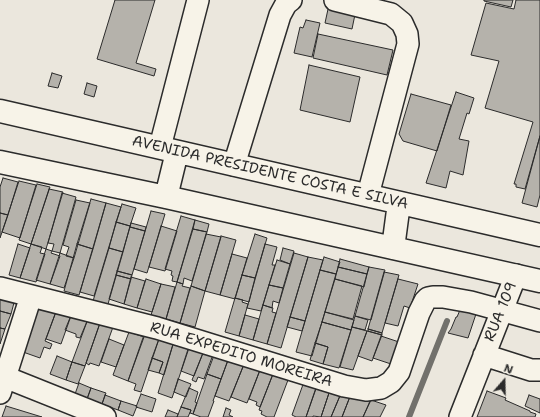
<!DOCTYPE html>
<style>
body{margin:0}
#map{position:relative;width:540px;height:417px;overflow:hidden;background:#ebe7dd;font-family:"Shantell Sans",sans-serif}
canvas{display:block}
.north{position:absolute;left:484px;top:361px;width:40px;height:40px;-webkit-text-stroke:3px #f7f3e8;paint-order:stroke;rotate:20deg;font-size:11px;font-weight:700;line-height:16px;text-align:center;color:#2b2b2b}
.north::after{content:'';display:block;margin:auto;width:14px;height:18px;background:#2b2b2b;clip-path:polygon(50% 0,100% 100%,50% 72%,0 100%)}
</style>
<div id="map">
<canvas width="540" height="417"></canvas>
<div class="north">N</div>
</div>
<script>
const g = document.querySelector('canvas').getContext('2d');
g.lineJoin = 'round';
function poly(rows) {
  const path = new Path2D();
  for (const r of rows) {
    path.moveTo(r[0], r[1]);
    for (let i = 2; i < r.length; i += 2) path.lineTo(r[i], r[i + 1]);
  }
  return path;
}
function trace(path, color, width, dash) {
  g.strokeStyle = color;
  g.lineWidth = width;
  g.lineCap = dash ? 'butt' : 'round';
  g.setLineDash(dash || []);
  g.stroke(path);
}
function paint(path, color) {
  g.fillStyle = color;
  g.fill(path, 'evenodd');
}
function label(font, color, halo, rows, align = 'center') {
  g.font = font + ' "Shantell Sans",sans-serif';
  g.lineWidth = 3;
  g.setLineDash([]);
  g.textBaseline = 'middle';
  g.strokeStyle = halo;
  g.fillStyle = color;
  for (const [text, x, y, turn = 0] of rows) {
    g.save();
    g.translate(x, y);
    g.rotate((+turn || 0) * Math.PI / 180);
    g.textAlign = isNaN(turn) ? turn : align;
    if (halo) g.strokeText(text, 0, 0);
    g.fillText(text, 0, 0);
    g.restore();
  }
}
const stream = poly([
 [409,417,447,321]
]);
const building = poly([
 [115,0,155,0,136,63,156,69,154,76,97,59,115,0],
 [330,0,358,0,352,29,325,23,330,0],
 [484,0,513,0,511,7,484,1,484,0],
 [516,0,540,0,540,136,525,189,516,187,516,184,514,184,533,122,485,108,499,61,471,55,486,3,514,9,516,0],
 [306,20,320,23,312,57,294,53,300,27,303,28,306,20],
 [318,34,393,50,387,75,313,58,318,34],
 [309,65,360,77,350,122,300,110,309,65],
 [52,73,62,76,58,88,48,86,52,73],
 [87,83,97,86,94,97,84,94,87,83],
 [456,92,474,98,469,114,467,113,459,139,469,141,463,175,450,171,446,188,426,183,456,92],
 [411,94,451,105,437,151,403,141,399,134,411,94],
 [540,136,540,195,537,207,522,203,540,136],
 [3,178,18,182,8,215,0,213,0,187,3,178],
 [19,181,36,185,20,238,2,232,19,181],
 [37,184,50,187,31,244,19,240,37,184],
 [49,189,63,192,46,249,31,244,49,189],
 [62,193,76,197,60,253,52,251,54,244,48,243,62,193],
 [91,199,106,203,93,249,77,244,91,199],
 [76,200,90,203,74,258,66,256,69,247,63,245,76,200],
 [106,203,121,207,94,296,80,292,106,203],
 [122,204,136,208,130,226,116,222,122,204],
 [151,211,165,214,147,273,134,269,151,211],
 [0,213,8,215,0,238,0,213],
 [181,216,195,220,177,282,172,281,173,276,171,275,172,271,165,269,181,216],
 [195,220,209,224,207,232,193,229,195,220],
 [116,222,130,226,123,252,109,248,116,222],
 [131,223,146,227,145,231,130,227,131,223],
 [161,226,177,231,165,271,149,267,161,226],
 [130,227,145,231,132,275,117,271,130,227],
 [193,229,207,232,192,281,184,278,183,284,177,282,193,229],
 [206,234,221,237,205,291,191,286,206,234],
 [255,234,267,238,255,278,242,275,255,234],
 [221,236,236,240,220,295,205,291,221,236],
 [18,244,30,248,20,278,9,275,18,244],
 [31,244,42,247,40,253,45,254,36,282,20,278,31,244],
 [77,244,93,249,79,295,64,291,77,244],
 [265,244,277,247,272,265,275,265,261,311,247,308,265,244],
 [109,248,123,252,108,304,93,301,109,248],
 [283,248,294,251,290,264,280,260,283,248],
 [46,249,52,251,51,253,60,256,50,284,36,280,46,249],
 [60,253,74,258,64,288,50,284,60,253],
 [294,253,308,257,281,348,267,344,294,253],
 [232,254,247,258,235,299,220,295,232,254],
 [308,257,323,260,305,321,290,317,308,257],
 [324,257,340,262,336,274,320,270,324,257],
 [340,259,369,267,367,274,338,267,340,259],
 [277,260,290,264,283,288,269,285,277,260],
 [338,267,367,274,364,287,335,279,338,267],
 [369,267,385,270,371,320,355,316,369,267],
 [320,270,336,274,312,356,296,352,320,270],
 [117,271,132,275,131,279,116,275,117,271],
 [384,272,399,275,382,333,368,329,384,272],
 [116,275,131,279,124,304,109,299,116,275],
 [242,275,255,278,249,302,235,298,242,275],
 [131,277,145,281,137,308,124,304,131,277],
 [146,279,161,284,152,312,137,308,146,279],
 [335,279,362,286,353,319,325,312,335,279],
 [398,279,418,284,410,308,404,306,398,326,385,323,398,279],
 [177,282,183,284,182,286,190,288,180,323,166,319,177,282],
 [161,284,175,287,166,319,151,315,161,284],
 [269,285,283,288,279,303,273,301,272,308,263,305,269,285],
 [191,286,205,291,195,327,180,323,191,286],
 [0,295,15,299,11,314,0,311,0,295],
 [235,298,243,300,242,302,248,304,239,336,225,332,235,298],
 [40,303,57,309,45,341,52,344,50,349,44,347,40,358,23,352,40,303],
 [263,305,273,308,272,312,276,313,267,344,253,340,263,305],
 [57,309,72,313,61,344,46,339,57,309],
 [460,310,476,314,468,338,448,333,451,329,456,317,457,317,460,310],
 [0,311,11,314,5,329,0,328,0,311],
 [325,312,354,320,351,330,322,322,325,312],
 [72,313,88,319,80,338,76,337,76,334,65,330,72,313],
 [245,315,259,319,253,340,239,336,245,315],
 [355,316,368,320,365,330,352,327,355,316],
 [290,317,305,321,302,331,287,327,290,317],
 [88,319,100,323,85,366,72,362,88,319],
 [322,322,351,330,339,368,323,364,328,347,315,343,322,322],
 [100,323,113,327,99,366,90,363,89,365,86,363,100,323],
 [352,327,367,331,353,370,340,367,352,327],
 [0,328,5,329,0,344,0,328],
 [368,329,382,333,382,335,368,331,368,329],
 [367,331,382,335,372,361,358,356,367,331],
 [129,332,144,337,128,381,113,375,129,332],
 [145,332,160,336,141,392,134,390,136,384,128,381,145,332],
 [160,336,174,341,164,375,159,373,163,362,152,358,160,336],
 [381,336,399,342,391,364,373,358,381,336],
 [109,339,124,345,116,367,101,362,109,339],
 [174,341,190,345,172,398,158,393,174,341],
 [190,343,205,348,194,376,181,371,190,343],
 [315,343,328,347,323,364,310,360,315,343],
 [205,348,214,352,204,379,198,377,196,382,192,380,205,348],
 [216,350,230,355,221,379,207,374,216,350],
 [57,356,72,362,66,380,50,374,57,356],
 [229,357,245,362,229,401,215,396,229,357],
 [152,358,163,362,159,373,148,370,152,358],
 [72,362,85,366,78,384,66,380,72,362],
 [244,364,260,370,247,403,231,397,244,364],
 [260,370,273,374,260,407,256,405,257,402,249,399,260,370],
 [207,374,221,379,213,401,214,401,208,417,201,417,193,414,207,374],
 [273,374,288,380,274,417,267,417,261,414,262,411,259,410,273,374],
 [178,379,191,384,186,397,174,392,178,379],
 [305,379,318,383,306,417,296,417,292,415,305,379],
 [319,379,332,384,321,417,313,416,313,417,306,417,319,379],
 [79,383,91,388,87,399,75,394,79,383],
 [331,387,342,391,331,417,321,417,331,387],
 [91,388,106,393,102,404,87,399,91,388],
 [189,388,198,392,195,402,197,403,193,414,190,413,191,410,181,407,189,388],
 [342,391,351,394,342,417,331,417,342,391],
 [487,391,506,398,505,400,530,411,530,412,536,414,535,417,477,417,487,391],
 [141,394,156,399,152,412,136,407,141,394],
 [351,394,370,401,363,417,342,417,351,394],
 [105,395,121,401,118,410,102,404,105,395],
 [529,395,540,399,540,413,525,406,529,395],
 [371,400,386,405,380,417,363,417,371,400],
 [121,401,137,406,133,416,118,410,121,401],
 [6,406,42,417,2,417,6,406],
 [181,407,191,410,188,417,177,417,181,407],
 [226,408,231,410,229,415,233,417,223,417,226,408],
 [168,410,178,414,177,417,165,417,168,410]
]);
const minor = poly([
 [335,0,391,14,402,23,407,34,408,44,368,195],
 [160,147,198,0],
 [234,165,280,15,286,4,291,0],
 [0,288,157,328,344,386,366,390,381,388,391,382,399,372,419,313,425,301,428,298,433,297,443,297,471,302,540,321],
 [484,355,531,370,540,370],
 [5,377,105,417],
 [0,393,31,296],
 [460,417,516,275]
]);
const major = poly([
 [0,111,540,235],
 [0,162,166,197,540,281],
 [166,197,177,152],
 [393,248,399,203]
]);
const streetNames = [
 ["AVENIDA PRESIDENTE COSTA E SILVA",270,173,13],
 ["RUA 109",501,312,-68],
 ["RUA EXPEDITO MOREIRA",241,355,17]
];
trace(stream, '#72716c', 6);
paint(building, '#b5b2ab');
trace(building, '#2b2b2b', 1);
trace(minor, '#2b2b2b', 24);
trace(major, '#2b2b2b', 25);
trace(minor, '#f7f3e8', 21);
trace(major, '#f7f3e8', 22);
label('15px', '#2b2b2b', '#f7f3e8', streetNames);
</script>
